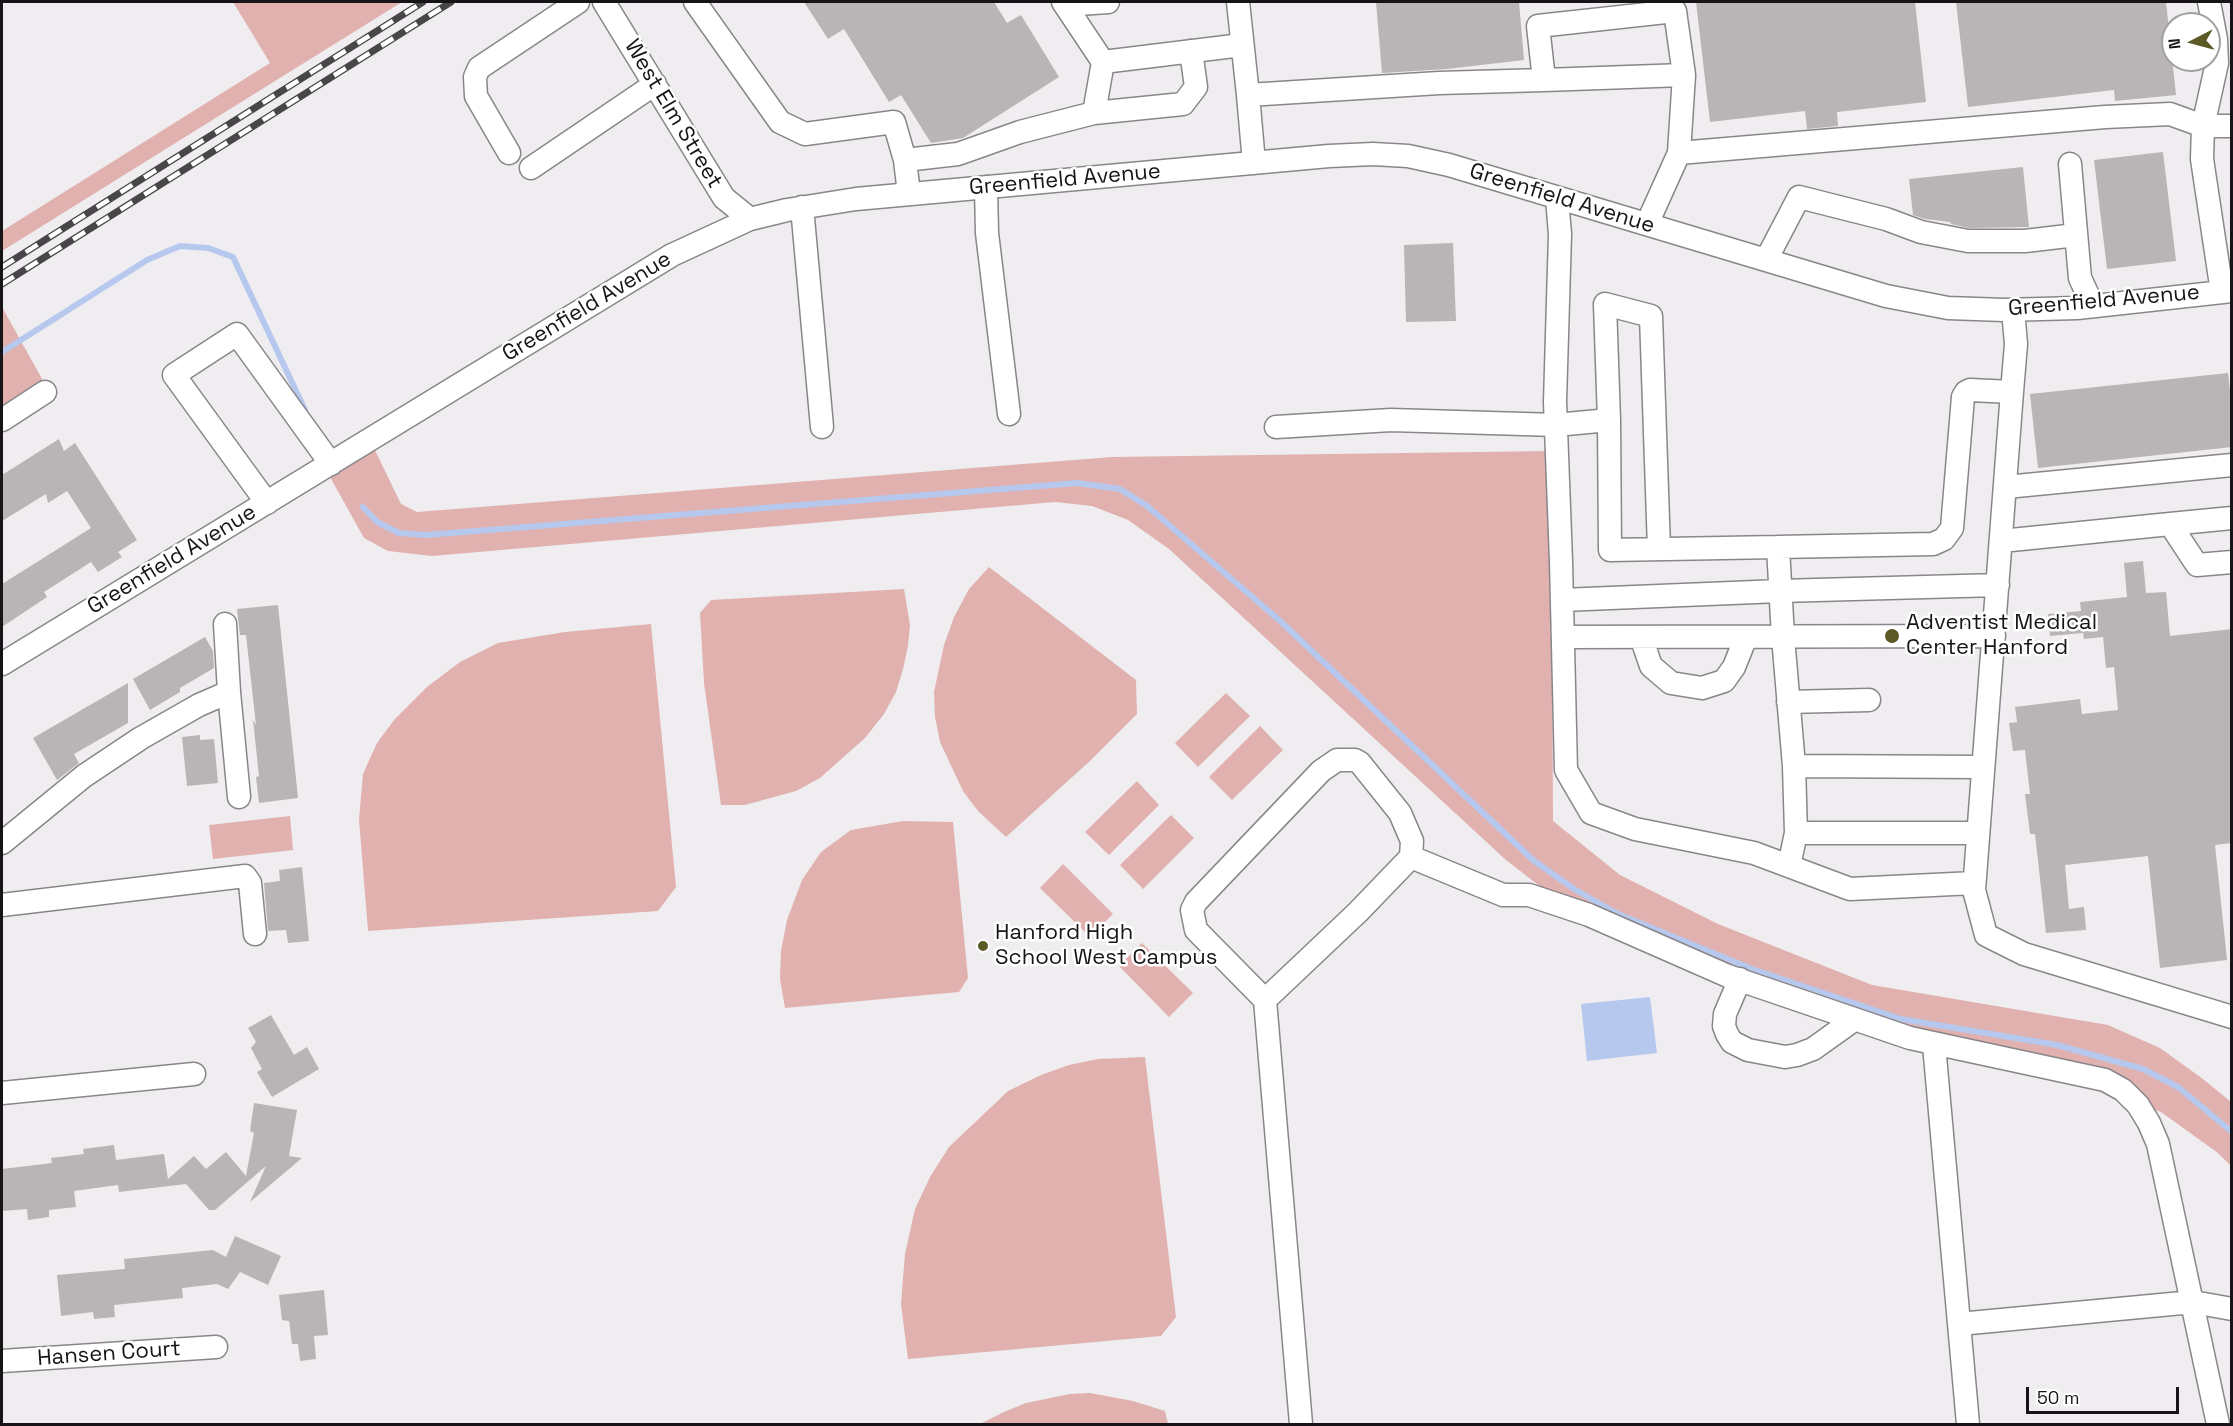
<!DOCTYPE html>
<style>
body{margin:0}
#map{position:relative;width:2233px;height:1426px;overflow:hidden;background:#f0edf0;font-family:"Space Grotesk",sans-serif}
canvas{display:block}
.frame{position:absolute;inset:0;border:3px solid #161416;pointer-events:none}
.north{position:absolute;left:2161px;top:12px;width:60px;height:60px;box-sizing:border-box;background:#fff;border:2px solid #a2a1a2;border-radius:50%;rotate:264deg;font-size:16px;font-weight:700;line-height:24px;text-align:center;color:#161416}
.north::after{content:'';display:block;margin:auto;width:21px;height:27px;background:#5b5a27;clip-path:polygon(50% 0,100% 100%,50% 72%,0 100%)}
.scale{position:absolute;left:2026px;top:1387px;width:153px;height:27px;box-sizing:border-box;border:3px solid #161416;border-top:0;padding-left:8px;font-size:18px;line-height:21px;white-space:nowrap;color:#161416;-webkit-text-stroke:4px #fff;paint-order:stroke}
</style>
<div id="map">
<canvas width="2233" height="1426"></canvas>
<div class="frame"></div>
<div class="north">N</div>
<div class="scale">50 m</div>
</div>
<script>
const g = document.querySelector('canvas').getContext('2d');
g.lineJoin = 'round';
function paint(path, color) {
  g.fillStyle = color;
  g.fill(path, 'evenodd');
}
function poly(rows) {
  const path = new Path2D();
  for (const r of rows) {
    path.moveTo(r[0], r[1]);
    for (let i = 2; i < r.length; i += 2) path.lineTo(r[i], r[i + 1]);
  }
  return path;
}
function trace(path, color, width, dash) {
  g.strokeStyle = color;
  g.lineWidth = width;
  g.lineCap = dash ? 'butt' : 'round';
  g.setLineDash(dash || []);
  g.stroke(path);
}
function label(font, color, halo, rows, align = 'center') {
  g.font = font + ' "Space Grotesk",sans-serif';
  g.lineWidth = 5;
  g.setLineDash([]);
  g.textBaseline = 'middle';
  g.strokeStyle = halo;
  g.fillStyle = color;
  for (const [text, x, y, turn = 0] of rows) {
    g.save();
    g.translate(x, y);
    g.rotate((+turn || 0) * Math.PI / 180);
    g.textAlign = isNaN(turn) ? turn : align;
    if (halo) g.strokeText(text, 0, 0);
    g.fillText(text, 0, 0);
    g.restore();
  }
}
const green = poly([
 [233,2,402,2,2,251,2,231,270,63],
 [2,307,46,386,2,415],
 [370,440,401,504,417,512,1112,457,1551,451,1553,821,1620,875,1718,924,1872,985,2108,1025,2160,1048,2203,1079,2231,1102,2231,1166,2218,1153,2161,1112,2085,1087,1909,1050,1796,1012,1586,922,1506,860,1169,549,1128,520,1092,506,1055,502,432,556,388,551,364,538,325,468],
 [989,567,1136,680,1137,714,1091,760,1006,837,978,811,963,791,940,742,935,717,934,692,944,645,954,617,969,589],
 [904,589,910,625,908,646,903,669,896,692,884,714,865,738,820,778,796,791,745,805,721,805,704,683,700,613,711,600],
 [651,624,676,887,658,911,368,931,359,819,363,774,377,743,394,720,427,687,460,662,498,643,565,632],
 [1226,693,1250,716,1198,767,1175,743],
 [1260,726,1283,750,1232,800,1209,777],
 [1137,781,1159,805,1109,855,1085,832],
 [1171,815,1194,838,1143,889,1120,865],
 [290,816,293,850,213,859,209,825],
 [903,821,953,822,968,978,959,992,785,1008,780,979,781,951,787,920,802,880,821,852,851,830],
 [1063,864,1113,914,1090,937,1040,888],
 [1142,943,1193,993,1169,1017,1119,966],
 [1145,1057,1176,1317,1161,1336,908,1359,901,1304,905,1254,915,1209,930,1177,949,1147,1008,1091,1041,1075,1069,1065,1098,1059],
 [1090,1393,1133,1401,1165,1411,1168,1424,980,1424,1004,1412,1026,1403,1070,1394]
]);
const water = poly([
 [1650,997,1657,1053,1587,1061,1581,1004]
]);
const stream = poly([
 [2,352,147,260,180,246,208,248,233,257,305,410],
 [363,507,377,522,399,533,426,535,1077,483,1120,489,1147,506,1279,620,1533,860,1574,889,1618,914,1752,969,1901,1019,2057,1045,2143,1069,2178,1087,2232,1132]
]);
const building = poly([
 [804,2,994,2,1007,23,1021,15,1059,77,963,138,931,143,901,95,889,102,844,29,828,39],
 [1376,2,1519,2,1524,60,1447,69,1382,73],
 [1696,2,1915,2,1926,102,1837,112,1838,126,1807,129,1805,111,1710,122],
 [1956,2,2166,2,2176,95,2115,101,2114,90,1968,107],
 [2163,152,2176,261,2107,269,2094,160],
 [2023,167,2029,227,1969,228,1951,224,1950,222,1925,219,1913,215,1909,179],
 [1453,243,1456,321,1406,322,1404,245],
 [2228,373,2232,408,2232,447,2038,468,2030,394],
 [59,439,64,451,75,443,137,540,118,552,122,557,98,572,91,562,44,592,47,597,2,627,2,584,91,528,67,491,48,503,46,494,2,521,2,475],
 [2143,561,2146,593,2166,592,2170,636,2232,629,2232,843,2215,845,2227,960,2160,968,2148,856,2065,865,2069,909,2084,907,2086,930,2046,933,2035,834,2030,834,2025,794,2030,794,2025,750,2013,751,2009,723,2017,722,2015,707,2080,699,2082,714,2118,710,2114,667,2106,668,2103,637,2084,639,2083,633,2050,636,2048,614,2081,611,2080,602,2127,597,2124,563],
 [278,605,298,798,259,803,256,777,259,776,253,720,256,725,246,635,240,635,237,609],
 [205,637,213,651,214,668,180,688,180,692,150,710,133,679],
 [128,683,128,723,74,754,79,763,57,780,33,738],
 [200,735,200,740,214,739,218,783,187,786,182,737],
 [302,867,309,941,288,943,286,930,268,931,264,883,280,881,279,870],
 [271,1015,294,1055,307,1047,319,1069,272,1097,257,1072,262,1069,251,1048,256,1042,248,1028],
 [254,1103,297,1110,289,1156,302,1158,250,1202,266,1166,215,1210,209,1210,186,1184,119,1192,118,1185,74,1191,76,1207,49,1210,49,1217,28,1220,27,1209,2,1211,2,1169,52,1163,51,1158,84,1154,83,1149,114,1145,116,1160,164,1154,168,1179,194,1156,206,1169,226,1152,246,1176,254,1133,250,1131],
 [235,1236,281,1256,268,1285,240,1272,228,1289,217,1284,182,1288,183,1298,114,1305,115,1317,94,1319,93,1312,61,1316,57,1275,125,1269,124,1259,213,1250,226,1257],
 [324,1290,328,1335,314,1336,316,1359,300,1361,298,1344,292,1344,289,1321,282,1320,279,1295]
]);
const minor = poly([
 [604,2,724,198,750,219],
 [695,2,780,122,805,134,894,122,905,160],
 [1063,2,1103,62],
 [1238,2,1248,95],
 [2209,2,2216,39,2217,63,2203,126,2202,159,2222,292],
 [1065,5,1108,2],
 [1094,113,1183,104,1196,87,1191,51],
 [509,153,476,96,475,77,479,68,578,2],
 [1679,153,1684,75,1675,11,1538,26,1544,80,1684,75],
 [1254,163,1248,95,1439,83,1544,80],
 [2070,164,2080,278,2093,306],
 [531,168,655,84],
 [986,187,987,233,1009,414],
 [909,194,905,160,958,154,1020,132,1094,113,1103,62,1242,45],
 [1557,198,1560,234,1555,402,1561,561,1566,770,1591,813,1635,829,1754,853,1850,889,1974,883],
 [802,207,822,427],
 [1647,224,1679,153,2105,117,2170,114,2203,126,2232,126],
 [1766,260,1799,197,1886,219,1921,232,1968,241,2025,241,2076,235],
 [2013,310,2016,344,2012,392,1974,890,1986,935,2024,954,2232,1017],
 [2,420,45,392],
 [1609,420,1605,304,1651,316,1659,549],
 [1276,427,1391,420,1556,425,1609,420,1610,550,1778,547,1783,637,1794,766,1796,833,1789,866],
 [2006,487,2232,465],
 [267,503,174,375,237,334,331,464],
 [2170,524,2232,518],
 [2001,541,2170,524,2197,565,2232,562],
 [1778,547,1933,544,1944,539,1952,528,1963,397,1966,392,1970,390,2012,392],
 [1562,600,1780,591,1998,585],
 [1563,637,1994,636],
 [1641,637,1651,666,1671,683,1702,688,1724,681,1734,667,1746,637],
 [2,664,672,255,750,219,787,210,856,199,1329,156,1373,154,1408,156,1449,165,1886,296,1948,308,2004,310,2077,308,2232,291],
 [229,692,239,797],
 [1788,702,1869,700],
 [1794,766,1983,767],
 [1796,833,1978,833],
 [2,843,84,776,141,738,199,705,229,692,225,624],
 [1411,857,1503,895,1529,895,1589,915,1728,976,1910,1038,2105,1080,2123,1090,2138,1105,2149,1123,2158,1144,2218,1424],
 [2,905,245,876,250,883,255,934],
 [1740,979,1725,1014,1724,1026,1727,1034,1732,1042,1748,1050,1785,1057,1797,1055,1813,1049,1855,1019],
 [1265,1000,1358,912,1411,857,1412,841,1400,813,1360,763,1355,760,1337,760,1321,771,1196,902,1192,910,1196,930,1265,1000,1301,1424],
 [1934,1045,1968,1424],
 [2,1093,194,1074],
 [1959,1324,2193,1302,2232,1309],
 [2,1361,216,1347]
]);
const rail = poly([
 [2,267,423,2],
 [2,284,451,2]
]);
const markers = [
 [1892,636,8,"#5b5a27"],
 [983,946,6,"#5b5a27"]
];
const streetNames = [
 ["West Elm Street",673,114,59],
 ["Greenfield Avenue",1065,180,-5],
 ["Greenfield Avenue",1562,199,17],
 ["Greenfield Avenue",2104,301,-5],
 ["Greenfield Avenue",587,307,-31],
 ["Greenfield Avenue",172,560,-31],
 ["Hansen Court",109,1354,-4]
];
const poiNames = [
 ["Adventist Medical",1906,623],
 ["Center Hanford",1906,648],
 ["Hanford High",995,933],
 ["School West Campus",995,958]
];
paint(green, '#e0b1af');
paint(water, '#b6c8ee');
trace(stream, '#b6c8ee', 6);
paint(building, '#b9b4b6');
trace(minor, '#898689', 25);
trace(minor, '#fff', 22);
trace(rail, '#484648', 7);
trace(rail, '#fff', 4.5, [14]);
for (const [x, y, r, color] of markers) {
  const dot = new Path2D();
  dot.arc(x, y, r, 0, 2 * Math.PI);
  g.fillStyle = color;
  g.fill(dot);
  trace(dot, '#fff', 2);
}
label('22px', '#161416', '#fff', streetNames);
label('22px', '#161416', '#fff', poiNames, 'left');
</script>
